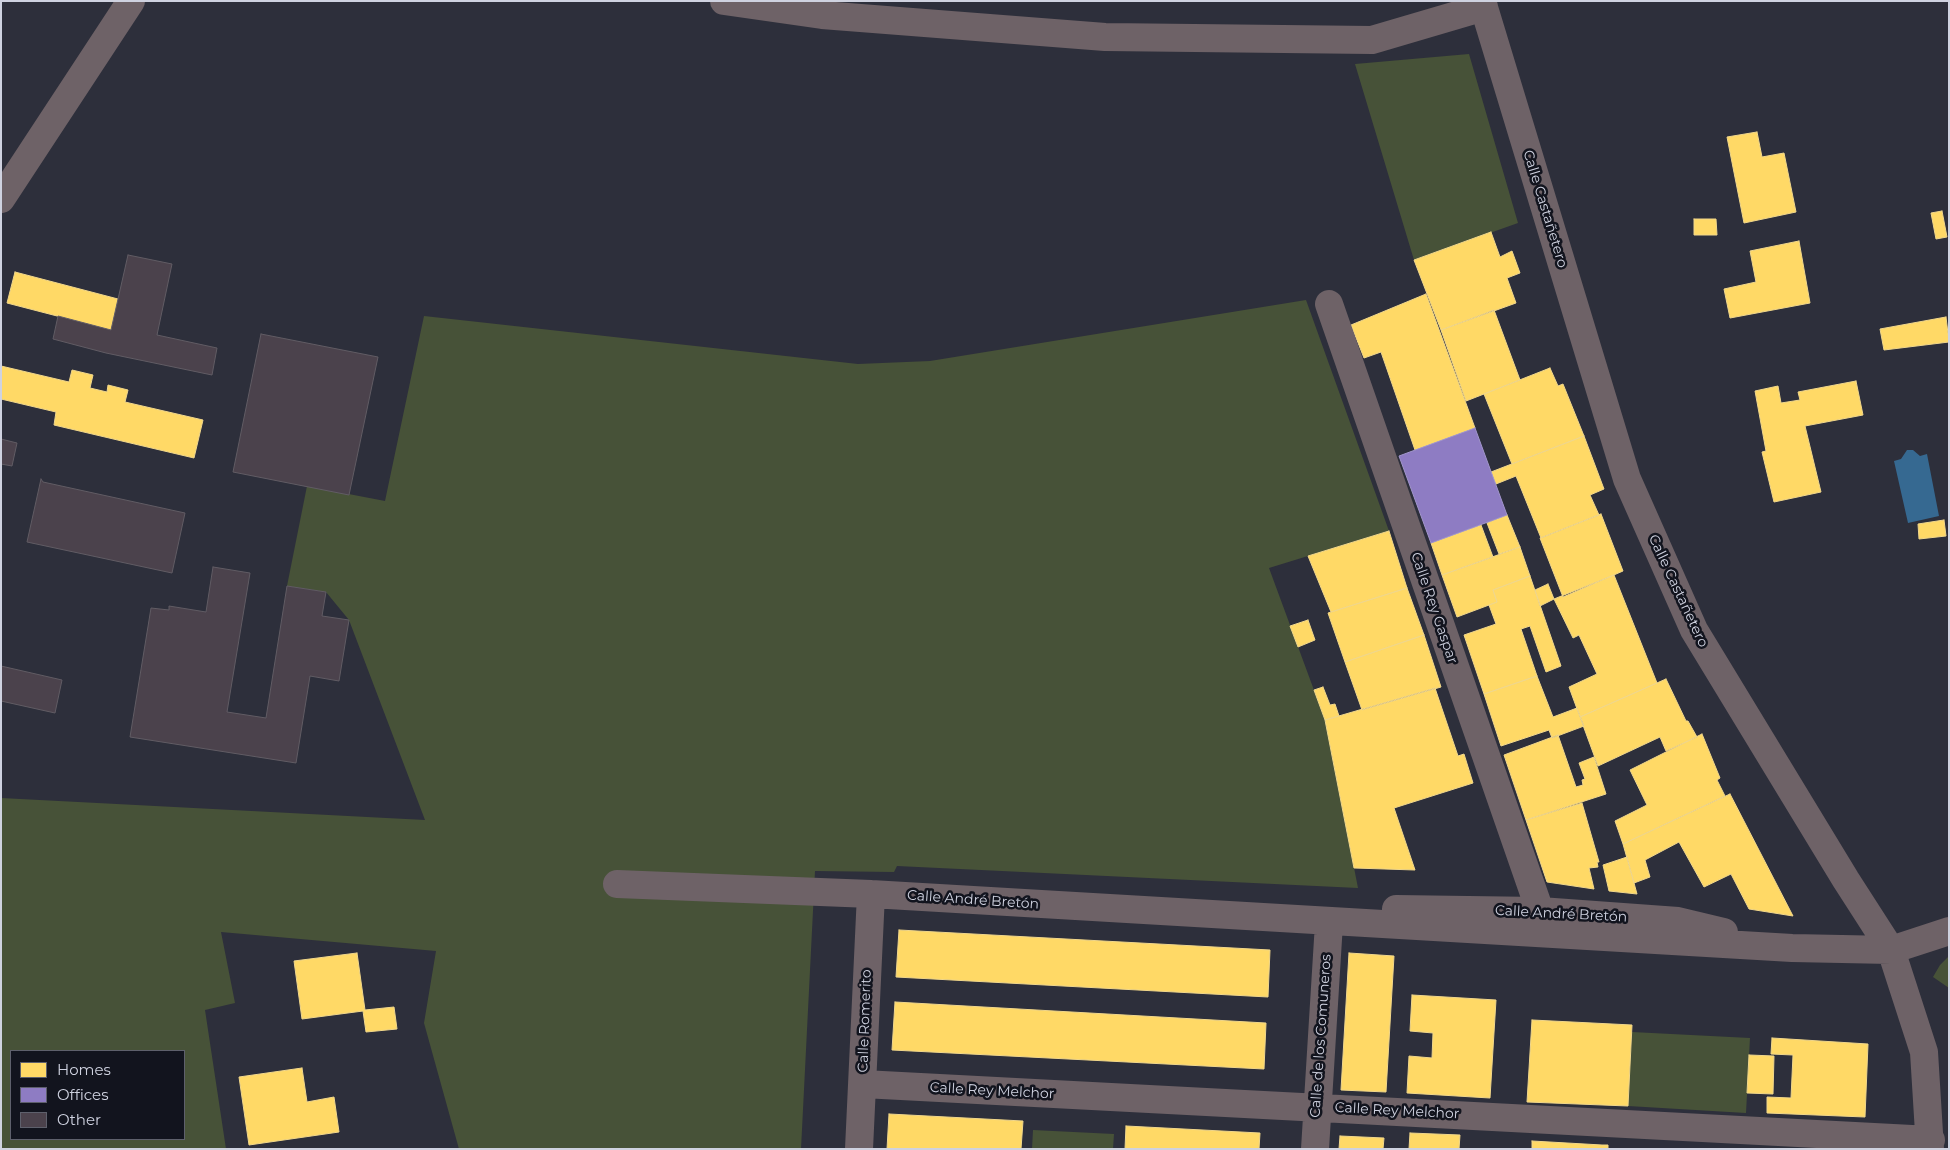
<!DOCTYPE html>
<meta charset="utf-8">
<style>
body{margin:0}
#map{position:relative;width:1950px;height:1150px;overflow:hidden;background:#2d2f3b;font-family:Montserrat,sans-serif}
canvas{display:block}
.frame{position:absolute;inset:0;border:2px solid #cfd2e0;pointer-events:none}
.legend{position:absolute;left:10px;top:1050px;width:175px;height:90px;box-sizing:border-box;background:#12141e;border:1px solid #5e606c;margin:0;padding:6px 9px;list-style:none;font-size:15px;color:#cfd2e0}
.legend li{display:flex;align-items:center;gap:10px;height:25px}
.legend b{width:25px;border:1px solid #5e606c}
</style>
<div id="map">
<canvas width="1950" height="1150"></canvas>
<div class="frame"></div>
<ul class="legend">
<li><b style="height:14px;background:#ffd966"></b>Homes</li>
<li><b style="height:14px;background:#8e7cc3"></b>Offices</li>
<li><b style="height:14px;background:#4b424c"></b>Other</li>
</ul>
</div>
<script>
const g = document.querySelector('canvas').getContext('2d');
g.lineJoin = 'round';
function paint(path, color) {
  g.fillStyle = color;
  g.fill(path, 'evenodd');
}
function poly(rows) {
  const path = new Path2D();
  for (const r of rows) {
    path.moveTo(r[0], r[1]);
    for (let i = 2; i < r.length; i += 2) path.lineTo(r[i], r[i + 1]);
  }
  return path;
}
function trace(path, color, width, dash) {
  g.strokeStyle = color;
  g.lineWidth = width;
  g.lineCap = dash ? 'butt' : 'round';
  g.setLineDash(dash || []);
  g.stroke(path);
}
function label(font, color, halo, rows, align = 'center') {
  g.font = font + ' Montserrat,sans-serif';
  g.lineWidth = 5;
  g.setLineDash([]);
  g.textBaseline = 'middle';
  g.strokeStyle = halo;
  g.fillStyle = color;
  for (const [text, x, y, turn = 0] of rows) {
    g.save();
    g.translate(x, y);
    g.rotate((+turn || 0) * Math.PI / 180);
    g.textAlign = isNaN(turn) ? turn : align;
    if (halo) g.strokeText(text, 0, 0);
    g.fillText(text, 0, 0);
    g.restore();
  }
}
const green = poly([
 [1469,54,1518,223,1414,260,1355,64],
 [1306,300,1389,531,1269,568,1325,720,1358,888,897,866,894,872,815,871,801,1149,459,1149,424,1023,436,951,221,932,235,1003,205,1010,226,1149,1,1149,1,798,425,820,349,620,326,592,287,586,307,486,385,501,424,316,858,364,930,361],
 [11,1051,184,1051,184,1139,11,1139],
 [1949,956,1949,988,1933,977,1940,965],
 [1632,1032,1750,1038,1746,1113,1628,1106],
 [1033,1130,1114,1134,1113,1149,1032,1149]
]);
const water = poly([
 [1907,450,1913,450,1920,456,1927,454,1939,516,1908,523,1894,461,1901,459]
]);
const homes = poly([
 [1757,132,1762,157,1784,153,1796,212,1744,223,1727,137,1757,132],
 [1942,211,1947,237,1936,239,1931,213,1942,211],
 [1694,219,1716,219,1717,235,1694,235,1694,219],
 [1491,232,1500,257,1512,251,1520,273,1507,278,1516,303,1441,330,1414,260,1491,232],
 [1799,241,1810,303,1730,318,1724,289,1756,282,1750,251,1799,241],
 [15,272,118,299,111,330,7,303,15,272],
 [1426,294,1475,428,1415,450,1381,352,1364,358,1351,325,1426,294],
 [1494,310,1520,380,1466,401,1441,330,1494,310],
 [1946,317,1949,342,1884,350,1880,329,1946,317],
 [1,366,69,382,72,370,93,375,90,388,107,392,108,385,128,390,125,402,203,420,194,458,54,425,56,412,1,399,1,366],
 [1550,368,1558,386,1563,384,1584,436,1512,464,1484,394,1550,368],
 [1856,381,1863,415,1805,426,1821,492,1774,502,1762,452,1766,451,1755,391,1778,386,1781,403,1800,400,1798,392,1856,381],
 [1584,436,1604,489,1590,495,1599,515,1541,538,1516,476,1496,484,1491,472,1584,436],
 [1601,514,1623,571,1563,597,1540,538,1601,514],
 [1507,515,1520,547,1499,554,1487,523,1507,515],
 [1944,520,1946,536,1919,539,1918,524,1944,520],
 [1481,525,1493,557,1442,575,1431,543,1481,525],
 [1389,531,1407,588,1331,612,1308,556,1389,531],
 [1520,547,1530,576,1493,590,1497,602,1457,617,1442,575,1520,547],
 [1614,575,1657,683,1580,717,1569,687,1597,674,1579,635,1573,638,1554,599,1614,575],
 [1530,576,1561,666,1546,672,1530,626,1521,629,1537,676,1484,694,1464,635,1496,624,1489,605,1497,602,1493,590,1530,576],
 [1548,584,1554,599,1540,606,1535,590,1548,584],
 [1407,588,1424,635,1345,662,1328,613,1407,588],
 [1308,620,1315,640,1298,647,1290,626,1308,620],
 [1424,635,1441,687,1362,710,1345,662,1424,635],
 [1537,676,1553,717,1577,708,1584,726,1552,738,1549,730,1501,746,1484,694,1537,676],
 [1666,679,1686,721,1688,721,1697,737,1666,751,1660,737,1598,766,1580,717,1666,679],
 [1323,687,1330,705,1335,704,1339,716,1325,720,1314,690,1323,687],
 [1435,688,1458,756,1464,754,1473,783,1394,808,1415,870,1354,868,1325,720,1435,688],
 [1702,734,1720,778,1717,780,1725,796,1623,844,1615,821,1647,805,1630,770,1702,734],
 [1558,735,1576,787,1583,785,1582,780,1585,779,1579,763,1594,757,1606,794,1526,820,1504,755,1558,735],
 [1730,794,1793,916,1749,909,1731,874,1704,887,1679,842,1645,860,1650,877,1634,883,1623,844,1730,794],
 [1582,803,1599,862,1597,862,1598,867,1589,868,1594,889,1547,882,1526,820,1582,803],
 [1627,857,1634,883,1637,894,1609,891,1603,865,1627,857],
 [899,930,1270,950,1268,997,896,977,899,930],
 [357,953,365,1010,394,1007,397,1029,366,1032,363,1011,302,1019,294,961,357,953],
 [1349,953,1394,956,1386,1092,1341,1090,1349,953],
 [1412,995,1496,1000,1490,1098,1407,1093,1409,1056,1432,1058,1433,1033,1410,1031,1412,995],
 [895,1002,1266,1023,1264,1069,892,1050,895,1002],
 [1532,1020,1632,1025,1628,1106,1527,1102,1532,1020],
 [1772,1038,1868,1044,1865,1117,1767,1113,1767,1097,1791,1098,1793,1055,1771,1054,1772,1038],
 [1749,1055,1774,1056,1773,1094,1747,1093,1749,1055],
 [302,1068,307,1102,334,1097,339,1132,249,1145,239,1077,302,1068],
 [889,1114,1023,1121,1021,1149,887,1149,889,1114],
 [1126,1126,1260,1133,1259,1149,1125,1149,1126,1126],
 [1410,1133,1460,1135,1459,1149,1409,1149,1410,1133],
 [1340,1136,1384,1138,1383,1149,1339,1149,1340,1136],
 [1532,1141,1602,1145,1608,1145,1608,1149,1532,1149,1532,1141]
]);
const offices = poly([
 [1475,428,1507,515,1431,543,1399,456,1475,428]
]);
const building = poly([
 [128,255,172,264,157,335,217,348,212,375,106,353,53,339,58,316,111,330,128,255],
 [261,334,378,357,349,495,233,472,261,334],
 [1,439,17,443,12,466,1,464,1,439],
 [41,479,43,482,185,513,172,573,27,542,41,479],
 [213,567,250,573,227,712,266,718,287,586,326,592,322,616,349,620,339,681,310,676,296,763,130,737,151,608,169,610,169,606,206,612,213,567],
 [1,666,62,680,55,713,1,701,1,666]
]);
const minor = poly([
 [724,1,822,15,1105,37,1372,40,1484,7],
 [1482,1,1627,479,1694,630,1846,880,1891,950,1924,1052,1930,1149],
 [1,199,131,1],
 [1329,304,1540,911],
 [617,884,871,894,1792,948,1891,950,1949,931],
 [1396,909,1540,911,1678,921,1724,932],
 [863,1084,1931,1140],
 [859,1149,871,894],
 [1315,1149,1329,923]
]);
const streetNames = [
 ["Calle Castañetero",1545,209,73],
 ["Calle Castañetero",1678,591,65],
 ["Calle Rey Gaspar",1434,608,71],
 ["Calle André Bretón",973,900,4],
 ["Calle André Bretón",1561,914,3],
 ["Calle Romerito",865,1021,-88],
 ["Calle de los Comuneros",1321,1036,-86],
 ["Calle Rey Melchor",992,1091,3],
 ["Calle Rey Melchor",1397,1111,3]
];
paint(green, '#475238');
paint(water, '#366991');
paint(homes, '#ffd966');
trace(homes, '#f1d78b', 1);
paint(offices, '#8e7cc3');
trace(offices, '#a296cc', 1);
paint(building, '#4b424c');
trace(building, '#615c64', 1);
trace(minor, '#6e6267', 28);
label('14px', '#cfd2e0', '#12141e', streetNames);
</script>
